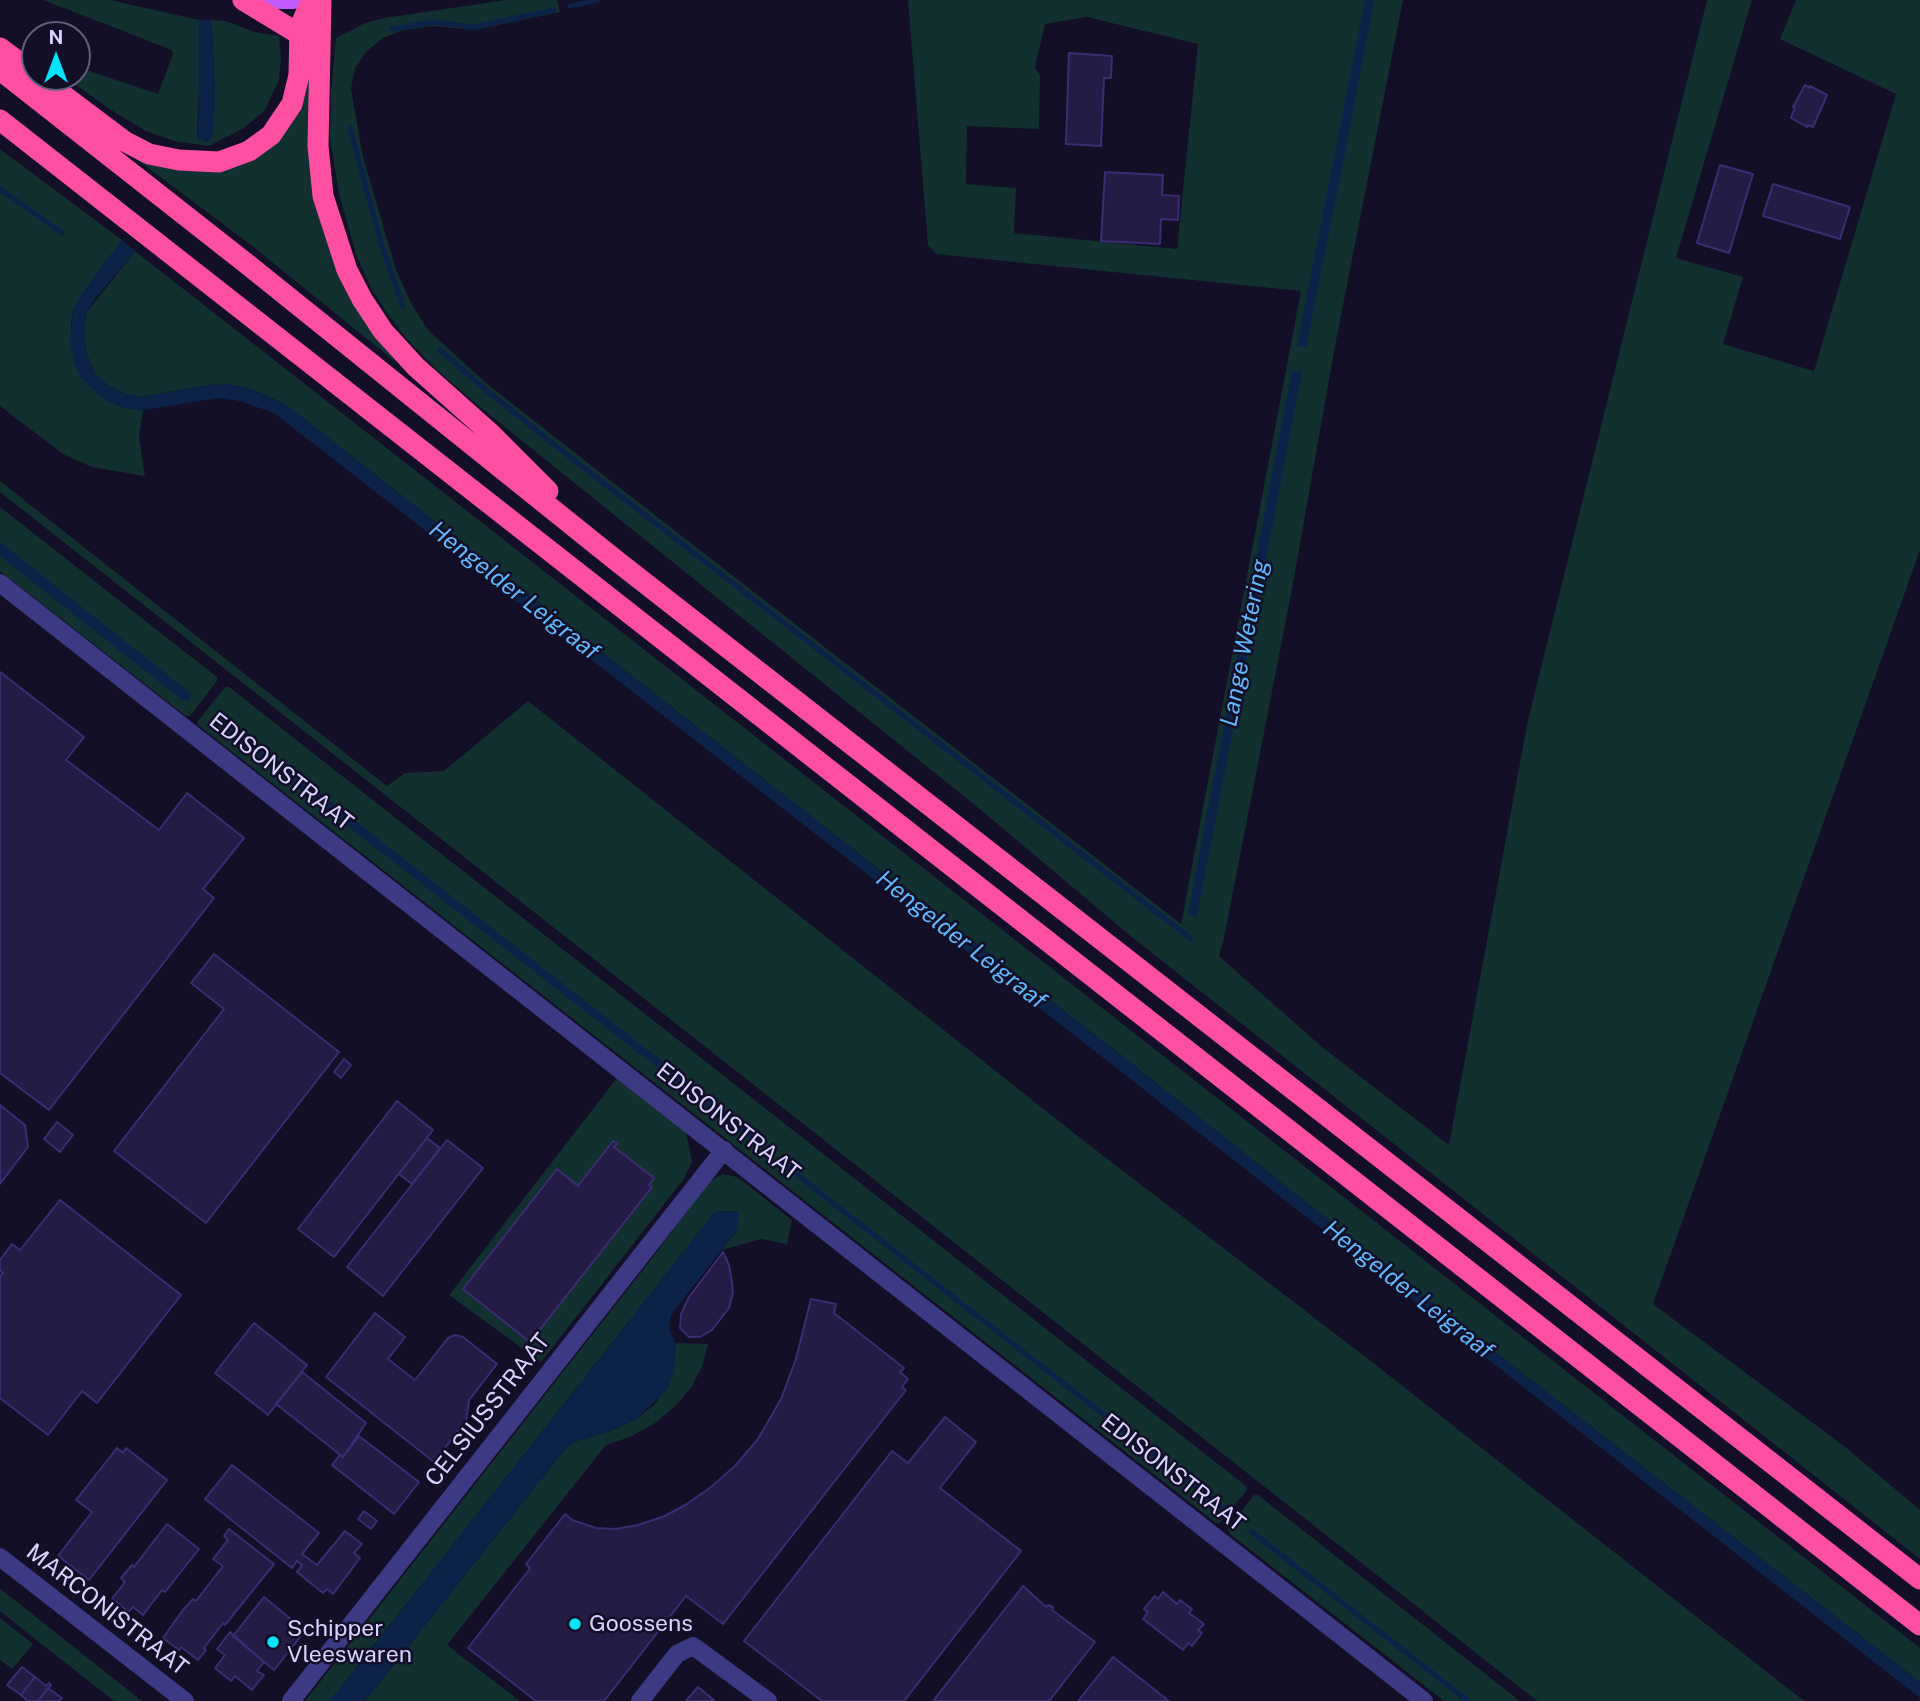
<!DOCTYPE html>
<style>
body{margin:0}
#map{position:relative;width:1920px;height:1701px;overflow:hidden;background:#130f26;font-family:"Public Sans",sans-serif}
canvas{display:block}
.north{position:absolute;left:21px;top:21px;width:70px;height:70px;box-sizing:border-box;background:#130f26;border:2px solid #625e7d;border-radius:50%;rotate:0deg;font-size:19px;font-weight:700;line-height:28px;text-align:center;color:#d9d4ff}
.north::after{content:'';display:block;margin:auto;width:24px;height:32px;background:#00e5ff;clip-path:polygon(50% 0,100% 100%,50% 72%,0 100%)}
</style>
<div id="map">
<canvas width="1920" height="1701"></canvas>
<div class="north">N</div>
</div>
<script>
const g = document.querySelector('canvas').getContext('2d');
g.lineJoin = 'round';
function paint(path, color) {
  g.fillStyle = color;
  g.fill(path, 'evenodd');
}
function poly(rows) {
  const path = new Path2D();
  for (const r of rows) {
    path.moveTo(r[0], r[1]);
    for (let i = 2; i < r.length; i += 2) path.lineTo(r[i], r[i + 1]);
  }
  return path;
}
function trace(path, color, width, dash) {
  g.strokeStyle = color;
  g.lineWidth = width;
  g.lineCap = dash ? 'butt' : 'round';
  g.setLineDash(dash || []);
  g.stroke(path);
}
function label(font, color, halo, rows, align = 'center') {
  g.font = font + ' "Public Sans",sans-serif';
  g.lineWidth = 5;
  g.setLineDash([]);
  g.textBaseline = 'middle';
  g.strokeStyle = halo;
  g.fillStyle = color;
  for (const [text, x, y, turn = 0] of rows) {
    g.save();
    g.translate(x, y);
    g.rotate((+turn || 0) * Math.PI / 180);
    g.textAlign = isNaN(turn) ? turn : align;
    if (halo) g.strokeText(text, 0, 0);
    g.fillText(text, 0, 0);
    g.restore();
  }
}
const green = poly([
 [43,0,110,0,199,20,200,61,197,137,207,142,213,134,215,91,212,31,210,20,226,21,254,32,279,36,281,58,279,80,265,110,244,128,209,146,174,141,146,131,111,110,65,77,77,77,77,67,158,94,173,54,172,50],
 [506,0,557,0,560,12,474,30,433,26,403,30,383,38,366,52,355,68,351,89,363,157,396,270,411,303,428,330,486,383,597,470,1181,924,1301,291,936,254,928,245,908,0,1403,0,1335,346,1292,589,1224,938,1219,956,1322,1047,1449,1145,1528,720,1707,0,1752,0,1676,258,1743,277,1723,344,1814,371,1896,94,1780,39,1796,0,1920,0,1920,550,1653,1304,1844,1446,1920,1510,1920,1559,1133,938,976,806,480,407,435,368,407,339,389,316,371,288,357,257,339,194,330,138,331,93,336,38,365,23,384,18],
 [1087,17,1198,44,1177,249,1014,233,1016,188,966,184,967,126,1039,129,1040,76,1035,67,1045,24],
 [312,65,310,144,374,332,398,364,251,245,136,159,181,170,253,157],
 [0,149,122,240,80,297,73,311,71,325,74,361,81,377,108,401,125,408,143,410,139,437,145,476,92,467,63,454,0,406],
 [135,251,1920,1648,1920,1682,1449,1316,1116,1051,876,867,289,407,268,396,247,388,226,384,208,385,142,397,125,394,109,386,96,375,86,353,84,326,87,312],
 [0,481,387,786,405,773,444,771,528,701,1084,1141,1372,1362,1804,1701,1537,1701,0,492],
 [0,507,217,677,217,681,190,716,186,716,0,571],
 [225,687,229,687,1246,1486,1247,1490,1220,1523,1216,1523,198,725,198,721],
 [617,1078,686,1132,692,1162,683,1180,541,1362,449,1295],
 [722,1174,734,1176,744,1182,792,1220,787,1244,761,1239,722,1250,738,1229,737,1211,715,1212,330,1701,305,1701,650,1261,708,1183],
 [676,1343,708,1344,702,1367,691,1388,673,1408,654,1424,630,1437,606,1445,447,1645,520,1701,365,1701,565,1449,574,1442,610,1431,636,1419,655,1404,673,1375],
 [1254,1495,1258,1495,1520,1701,1444,1701,1230,1534,1228,1529],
 [0,1589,7,1594,142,1701,114,1701,30,1635,0,1611],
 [0,1618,33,1644,12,1669,0,1660]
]);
const water = poly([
 [1365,0,1374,0,1350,128,1306,347,1297,346],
 [199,20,210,20,212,30,215,91,214,125,213,135,207,142,197,138,199,112],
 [122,240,135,251,95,299,87,312,84,326,86,353,91,365,96,375,109,386,125,394,142,397,208,385,226,384,247,388,268,396,289,407,876,867,1116,1051,1449,1316,1920,1682,1920,1698,1074,1035,274,413,239,401,219,398,143,410,125,408,107,401,94,391,81,377,74,361,70,341,73,311,80,297],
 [1292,371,1302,372,1197,916,1188,914],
 [0,542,192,694,188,700,182,700,0,556],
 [223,720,261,747,759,1137,754,1143,218,725],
 [738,1211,738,1229,671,1315,669,1329,676,1343,673,1375,667,1390,636,1419,610,1431,574,1442,565,1449,365,1701,330,1701,715,1212]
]);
const stream = poly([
 [570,6,598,0],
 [392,29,433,22,473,27,554,10],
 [350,128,381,243,403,306],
 [0,189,62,233],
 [440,350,481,386,556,446,1190,938],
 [787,1167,1224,1509],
 [1252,1532,1468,1701]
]);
const building = poly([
 [1069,53,1112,56,1111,78,1104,78,1101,146,1066,144,1069,53],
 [1805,85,1810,88,1810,86,1827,95,1813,127,1808,125,1807,127,1791,118,1795,107,1793,107,1805,85],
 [1720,165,1753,174,1729,253,1697,243,1720,165],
 [1105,172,1163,175,1162,195,1179,196,1178,220,1161,219,1160,244,1101,241,1105,172],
 [1773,184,1850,207,1840,239,1763,216,1773,184],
 [0,672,84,737,66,760,159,830,187,793,244,838,203,889,214,898,49,1110,0,1073,0,672],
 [214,954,339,1052,206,1223,114,1151,224,1009,191,983,214,954],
 [344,1059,351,1065,341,1078,334,1072,344,1059],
 [397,1101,433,1130,334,1257,298,1229,397,1101],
 [0,1105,25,1125,28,1147,0,1184,0,1105],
 [57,1122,73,1135,60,1152,44,1139,57,1122],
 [427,1138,440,1148,412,1184,399,1174,427,1138],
 [447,1140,483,1168,383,1296,347,1267,447,1140],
 [613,1141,617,1144,614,1147,654,1178,649,1185,652,1187,530,1342,463,1289,557,1169,578,1186,613,1141],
 [60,1200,181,1295,97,1403,82,1391,48,1435,0,1398,0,1276,3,1273,0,1270,0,1260,12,1244,20,1250,60,1200],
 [723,1252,729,1265,732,1282,733,1293,729,1308,712,1330,700,1337,689,1337,680,1328,681,1314,689,1297,723,1252],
 [811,1299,836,1304,834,1313,904,1368,900,1372,908,1379,902,1387,906,1390,723,1624,686,1596,604,1701,536,1701,468,1648,528,1571,530,1568,526,1564,565,1514,572,1520,596,1528,615,1529,638,1525,665,1516,687,1504,711,1487,735,1466,758,1439,781,1399,796,1359,811,1299],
 [375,1313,405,1337,388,1359,415,1380,448,1338,455,1335,463,1337,497,1364,469,1400,466,1421,434,1462,326,1377,375,1313],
 [254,1323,307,1365,268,1415,215,1373,254,1323],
 [302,1372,366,1423,343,1457,276,1404,302,1372],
 [945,1417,976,1442,940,1488,1021,1551,904,1701,822,1701,744,1641,892,1451,908,1463,945,1417],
 [359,1436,419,1482,394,1514,332,1465,340,1455,343,1457,359,1436],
 [117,1448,123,1453,126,1448,167,1480,89,1580,58,1556,92,1512,76,1500,117,1448],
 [232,1465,319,1533,302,1554,317,1565,345,1531,362,1544,354,1553,360,1558,333,1594,327,1589,323,1593,297,1572,302,1565,297,1561,292,1568,205,1499,232,1465],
 [364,1511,377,1521,371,1529,358,1519,364,1511],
 [167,1524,199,1549,165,1592,162,1590,143,1615,133,1607,129,1612,112,1599,125,1582,121,1578,132,1565,134,1567,167,1524],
 [229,1529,274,1564,225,1625,223,1623,204,1648,206,1650,198,1660,181,1647,179,1650,163,1638,183,1610,193,1599,196,1601,223,1566,213,1559,228,1540,224,1536,229,1529],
 [1023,1586,1046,1607,1048,1605,1053,1607,1052,1610,1095,1642,1049,1701,933,1701,1023,1586],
 [1163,1592,1177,1604,1180,1600,1192,1609,1189,1613,1204,1624,1198,1630,1202,1633,1192,1646,1188,1643,1183,1650,1143,1619,1148,1612,1144,1609,1155,1596,1158,1599,1163,1592],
 [264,1597,305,1631,274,1670,233,1636,264,1597],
 [230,1632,264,1662,257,1671,264,1675,252,1690,235,1676,231,1681,215,1668,225,1655,217,1649,230,1632],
 [1113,1657,1169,1701,1078,1701,1113,1657],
 [22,1667,35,1677,21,1695,7,1685,22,1667],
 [35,1677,46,1686,49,1683,51,1685,38,1701,28,1701,21,1695,35,1677],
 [698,1687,715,1701,686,1701,698,1687],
 [48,1688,62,1698,59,1701,38,1701,48,1688]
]);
const minor = poly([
 [0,1557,185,1701],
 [291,1701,724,1150],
 [640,1701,677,1654,693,1646,768,1701]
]);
const tertiary = poly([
 [0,583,1424,1701]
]);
const primary = poly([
 [260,0,294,0]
]);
const motorway = poly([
 [243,0,299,34],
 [321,0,318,146,323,196,347,270,362,299,383,331,416,367,489,432,548,491],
 [0,48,35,74],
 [0,70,247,264,618,562,1920,1579],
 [39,77,124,141,149,154,179,160,219,162,249,151,271,135,292,104,299,75,300,27,308,8,316,0],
 [0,120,1920,1625]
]);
const markers = [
 [575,1624,7,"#00e5ff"],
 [273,1642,7,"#00e5ff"]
];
const streetNames = [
 ["EDISONSTRAAT",281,772,38],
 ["EDISONSTRAAT",728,1122,38],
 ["CELSIUSSTRAAT",488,1410,-52],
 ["EDISONSTRAAT",1173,1473,38],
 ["MARCONISTRAAT",107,1610,38]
];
const poiNames = [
 ["Goossens",589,1624],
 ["Schipper",287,1629],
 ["Vleeswaren",287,1655]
];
const waterNames = [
 ["Hengelder Leigraaf",514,591,38],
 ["Lange Wetering",1245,643,-79],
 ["Hengelder Leigraaf",961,940,38],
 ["Hengelder Leigraaf",1408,1290,38]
];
paint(green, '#12302f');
paint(water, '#0c2248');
trace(stream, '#0c2248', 5);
paint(building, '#241b47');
trace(building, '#3b2d73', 2);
trace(minor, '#3d3a85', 18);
trace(tertiary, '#3d3a85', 18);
trace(primary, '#c25bff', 18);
trace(motorway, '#ff4fa3', 21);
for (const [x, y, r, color] of markers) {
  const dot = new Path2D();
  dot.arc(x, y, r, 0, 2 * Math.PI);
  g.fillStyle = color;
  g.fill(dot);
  trace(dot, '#130f26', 2.5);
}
label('23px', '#d9d4ff', '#130f26', streetNames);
label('23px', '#d9d4ff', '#130f26', poiNames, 'left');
label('italic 24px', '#62b6ff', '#130f26', waterNames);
</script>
